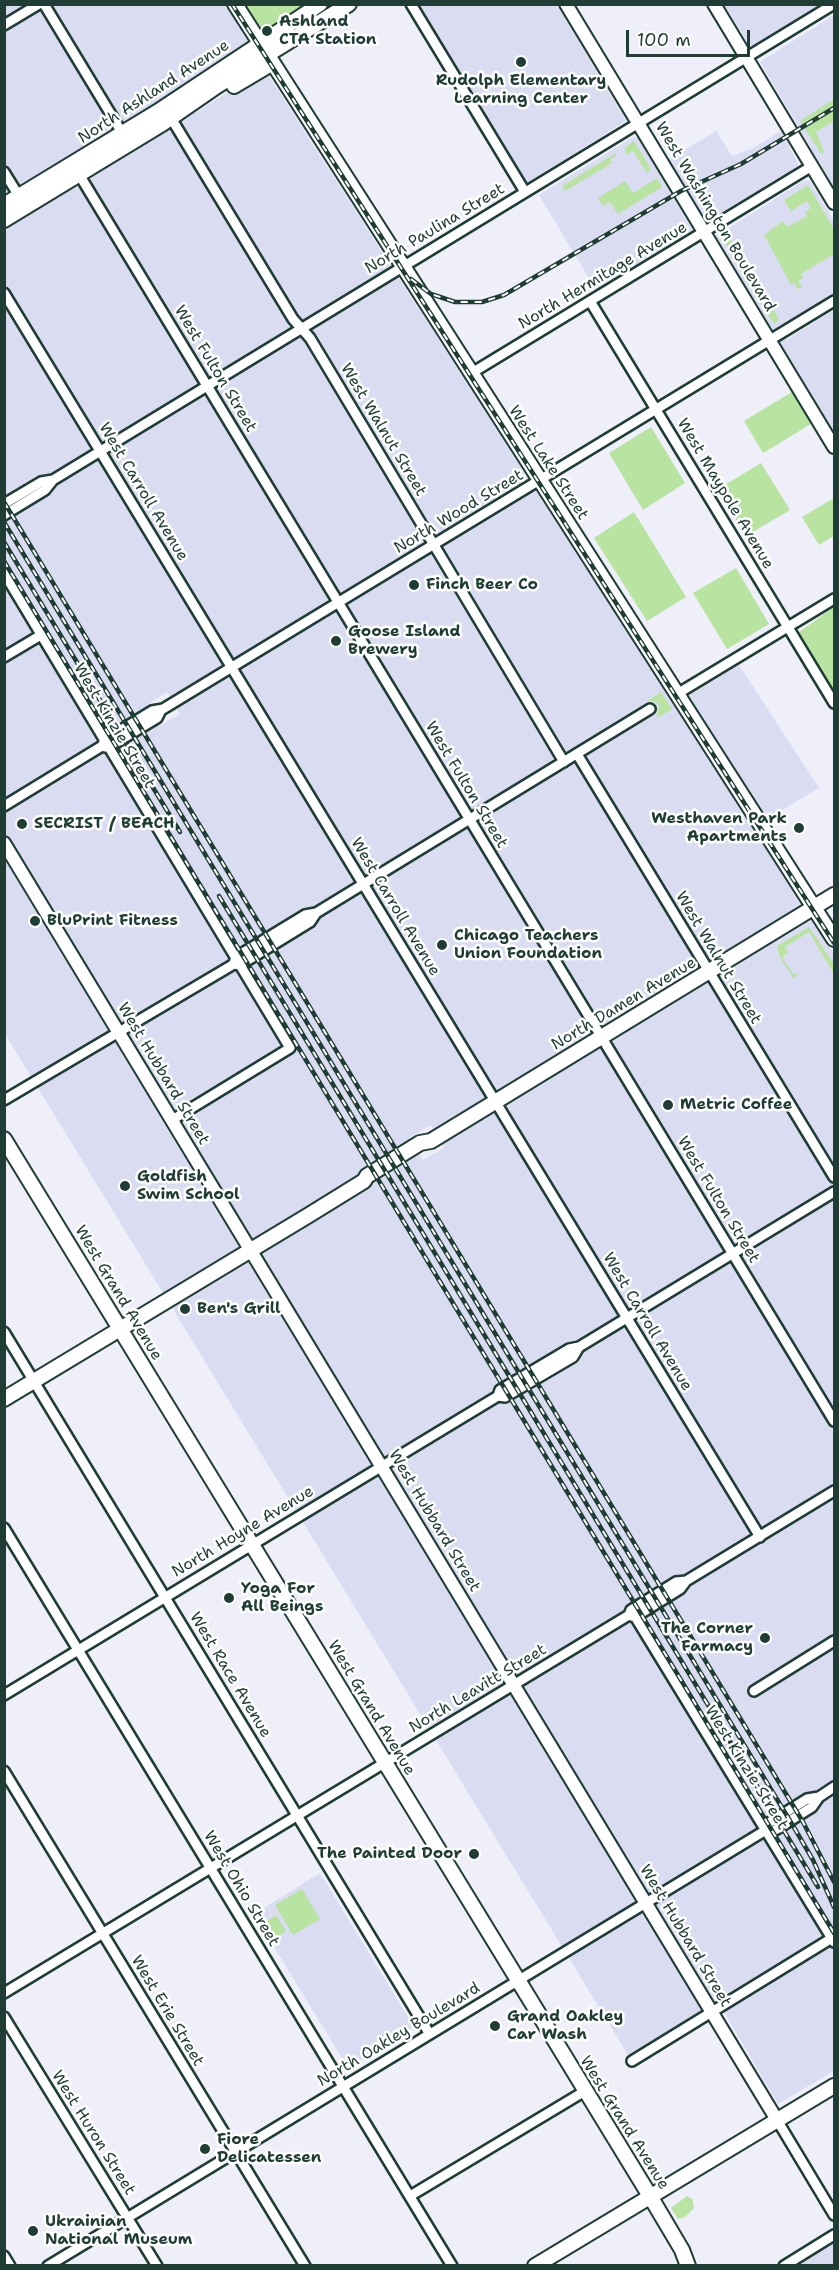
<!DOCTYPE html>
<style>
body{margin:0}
#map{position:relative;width:839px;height:2270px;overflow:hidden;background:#eeeff9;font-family:"Shantell Sans",sans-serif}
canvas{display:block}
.frame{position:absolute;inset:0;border:6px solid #1f3d34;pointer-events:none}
.scale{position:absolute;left:626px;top:30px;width:124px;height:27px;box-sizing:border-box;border:3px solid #1f3d34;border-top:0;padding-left:8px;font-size:18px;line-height:21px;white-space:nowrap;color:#1f3d34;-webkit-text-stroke:4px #fff;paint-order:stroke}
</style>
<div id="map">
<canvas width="839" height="2270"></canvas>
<div class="frame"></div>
<div class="scale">100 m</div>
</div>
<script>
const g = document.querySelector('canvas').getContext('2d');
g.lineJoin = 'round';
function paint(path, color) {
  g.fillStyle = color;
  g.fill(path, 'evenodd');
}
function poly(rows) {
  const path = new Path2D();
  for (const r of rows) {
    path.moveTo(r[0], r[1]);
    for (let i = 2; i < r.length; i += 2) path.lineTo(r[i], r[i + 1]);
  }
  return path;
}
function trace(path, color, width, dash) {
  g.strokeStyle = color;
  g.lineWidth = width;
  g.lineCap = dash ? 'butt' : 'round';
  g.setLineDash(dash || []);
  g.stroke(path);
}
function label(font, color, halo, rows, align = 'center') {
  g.font = font + ' "Shantell Sans",sans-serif';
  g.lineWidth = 5;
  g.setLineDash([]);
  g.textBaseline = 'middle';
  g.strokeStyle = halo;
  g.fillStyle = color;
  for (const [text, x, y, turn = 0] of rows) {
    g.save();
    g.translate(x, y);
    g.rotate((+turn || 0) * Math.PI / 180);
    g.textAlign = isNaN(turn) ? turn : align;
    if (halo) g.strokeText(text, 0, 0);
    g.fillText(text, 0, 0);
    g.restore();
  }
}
const built = poly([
 [5,5,226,5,248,41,247,44,201,77,5,197],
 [417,5,557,5,626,121,525,184],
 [724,5,821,5,753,46,749,45],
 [834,15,834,187,760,62],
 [265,70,834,954,834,2071,778,2104,718,2002,630,2058,5,1034,5,228],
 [167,692,180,714,160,726,147,705],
 [431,1125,444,1148,423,1160,409,1138],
 [716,131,732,156,751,149,781,131,799,165,707,221,668,160],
 [633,137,638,138,692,230,596,290,539,195],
 [805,180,810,181,834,221,834,294,772,330,716,236],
 [834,310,834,434,778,345,780,340,788,339],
 [739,665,819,788,767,819,688,696],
 [320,1873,414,2027,348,2068,254,1914],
 [834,2241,834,2265,794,2265]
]);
const green = poly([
 [245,5,307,5,263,31],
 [834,99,834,121,816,132,824,151,822,155,800,121],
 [634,141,651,169,647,173,633,151,626,155,625,147],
 [616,153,616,156,610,160,612,163,565,191,562,186],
 [657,178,662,187,618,214,610,202,603,206,598,198,625,181,633,193],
 [808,185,834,229,834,254,801,274,803,278,798,281,802,287,798,289,794,283,791,285,764,235,783,221,787,227,807,216,805,212,811,208,807,201,791,211,784,200],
 [725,235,729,236,733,244,736,242,776,309,774,310,779,320,774,324,722,237],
 [792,392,811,424,763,453,744,421],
 [651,427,685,483,643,510,609,453],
 [761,463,790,510,746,536,718,489],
 [834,498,834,536,819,545,802,517],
 [634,512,686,597,647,621,594,538],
 [736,568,769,624,727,649,693,593],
 [834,607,834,692,799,632],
 [661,692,672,709,657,718,659,705,655,701,647,701],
 [809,927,834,964,834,974,809,932,785,947,788,953,782,957,793,974,800,973,793,978,779,955,777,946],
 [302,1889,320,1919,293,1935,275,1905],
 [276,1915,286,1931,272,1940,262,1924],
 [687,2196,693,2200,694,2208,685,2217,678,2219,671,2208]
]);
const minor = poly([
 [44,4,124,136],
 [411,4,525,192],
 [4,25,39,4],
 [171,118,293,319,310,338,564,762],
 [77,171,834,1421],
 [4,172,22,201],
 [4,293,760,1537],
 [590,301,834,703],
 [470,374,812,166],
 [4,504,41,482,53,480,834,4],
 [4,515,45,490,53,480],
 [4,573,290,1048,172,1120],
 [4,657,41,635],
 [677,694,834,599],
 [105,747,109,747,157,718,161,710],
 [577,754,834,1177],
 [4,806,102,746,105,740,152,711,163,709,834,301],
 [234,963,236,957,305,915,316,913,650,709],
 [4,1100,234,964,240,965,310,922,316,913],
 [4,1332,429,2033],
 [498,1396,500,1390,569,1349,579,1347,834,1192],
 [4,1528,452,2266],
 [631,1610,834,1942],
 [631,1616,635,1617,680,1589,686,1581],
 [754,1691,834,1641],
 [4,1695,498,1396,505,1397,573,1357,579,1347],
 [4,1771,305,2266],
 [766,1830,772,1832,812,1807,819,1797],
 [4,1993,629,1615,631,1610,676,1582,686,1581,834,1491],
 [4,2017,157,2266],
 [632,2061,832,1938],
 [777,2120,834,2215],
 [410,2196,585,2091],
 [4,2256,10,2266],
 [48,2266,766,1830,767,1824,807,1799,819,1797,834,1787],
 [784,2266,834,2235]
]);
const tertiary = poly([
 [566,4,834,447],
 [714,4,834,203],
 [4,843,777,2120]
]);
const secondary = poly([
 [235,4,834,939],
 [234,86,271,64],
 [4,205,157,112,320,4],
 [4,220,162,124,217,86,349,4],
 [4,1139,650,2196,682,2250,688,2266],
 [4,1399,309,1215,364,1181,367,1176,420,1143,431,1141,834,895],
 [535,2266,834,2086]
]);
const rail = poly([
 [232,4,834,943],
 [411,279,431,294,455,302,482,302,504,295,681,191,741,164,834,108],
 [4,502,803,1822,834,1882],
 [4,522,792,1824,813,1860,834,1907],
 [4,542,180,832],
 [4,561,834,1933],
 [219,896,818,1887]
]);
const markers = [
 [267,31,6,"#1f3d34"],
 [521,62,6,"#1f3d34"],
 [414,585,6,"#1f3d34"],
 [336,641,6,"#1f3d34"],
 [22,824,6,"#1f3d34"],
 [799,828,6,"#1f3d34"],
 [35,921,6,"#1f3d34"],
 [442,945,6,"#1f3d34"],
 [668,1105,6,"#1f3d34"],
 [125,1186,6,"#1f3d34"],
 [185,1309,6,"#1f3d34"],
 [229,1598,6,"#1f3d34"],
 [765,1638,6,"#1f3d34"],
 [474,1854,6,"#1f3d34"],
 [495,2026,6,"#1f3d34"],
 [205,2149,6,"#1f3d34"],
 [33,2231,6,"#1f3d34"]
];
const poiNames = [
 ["Ashland",279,22],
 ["CTA Station",279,40],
 ["Rudolph Elementary",521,81,"center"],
 ["Learning Center",521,99,"center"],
 ["Finch Beer Co",426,585],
 ["Goose Island",348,632],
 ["Brewery",348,650],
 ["Westhaven Park",787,819,"right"],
 ["Apartments",787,837,"right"],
 ["SECRIST / BEACH",34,824],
 ["BluPrint Fitness",47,921],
 ["Chicago Teachers",454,936],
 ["Union Foundation",454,954],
 ["Metric Coffee",680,1105],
 ["Goldfish",137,1177],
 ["Swim School",137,1195],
 ["Ben's Grill",197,1309],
 ["Yoga For",241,1589],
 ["All Beings",241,1607],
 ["The Corner",753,1629,"right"],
 ["Farmacy",753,1647,"right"],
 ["The Painted Door",462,1854,"right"],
 ["Grand Oakley",507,2017],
 ["Car Wash",507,2035],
 ["Fiore",217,2140],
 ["Delicatessen",217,2158],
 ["Ukrainian",45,2222],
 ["National Museum",45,2240]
];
const streetNames = [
 ["North Ashland Avenue",154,92,-33],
 ["West Washington Boulevard",715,217,59],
 ["North Paulina Street",435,229,-31],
 ["North Hermitage Avenue",603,276,-31],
 ["West Fulton Street",215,369,59],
 ["West Walnut Street",383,430,59],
 ["West Lake Street",548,463,57],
 ["West Carroll Avenue",143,492,59],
 ["West Maypole Avenue",725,494,59],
 ["North Wood Street",459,512,-31],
 ["West Kinzie Street",114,726,59],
 ["West Fulton Street",466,785,59],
 ["West Carroll Avenue",395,907,59],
 ["West Walnut Street",718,958,59],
 ["North Damen Avenue",624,1004,-31],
 ["West Hubbard Street",163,1074,59],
 ["West Fulton Street",718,1200,59],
 ["West Grand Avenue",118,1293,59],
 ["West Carroll Avenue",647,1322,59],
 ["West Hubbard Street",434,1521,59],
 ["North Hoyne Avenue",243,1532,-31],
 ["West Race Avenue",230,1675,59],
 ["North Leavitt Street",478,1689,-31],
 ["West Grand Avenue",371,1708,59],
 ["West Kinzie Street",746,1768,58],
 ["West Ohio Street",241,1889,59],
 ["West Hubbard Street",685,1936,59],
 ["West Erie Street",167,2011,59],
 ["North Oakley Boulevard",399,2035,-31],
 ["West Grand Avenue",624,2123,58],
 ["West Huron Street",93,2133,58]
];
paint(built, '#dadcf2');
paint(green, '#b9e3a0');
trace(minor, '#1f3d34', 14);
trace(tertiary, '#1f3d34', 16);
trace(secondary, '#1f3d34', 18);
trace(minor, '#fff', 9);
trace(tertiary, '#fff', 12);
trace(secondary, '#fff', 14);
trace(rail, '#1f3d34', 4.5);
trace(rail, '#fff', 2, [7]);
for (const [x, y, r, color] of markers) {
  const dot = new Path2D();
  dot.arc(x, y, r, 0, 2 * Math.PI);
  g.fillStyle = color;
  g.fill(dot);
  trace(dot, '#fff', 2);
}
label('bold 16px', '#1f3d34', '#fff', poiNames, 'left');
label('16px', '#1f3d34', '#fff', streetNames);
</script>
